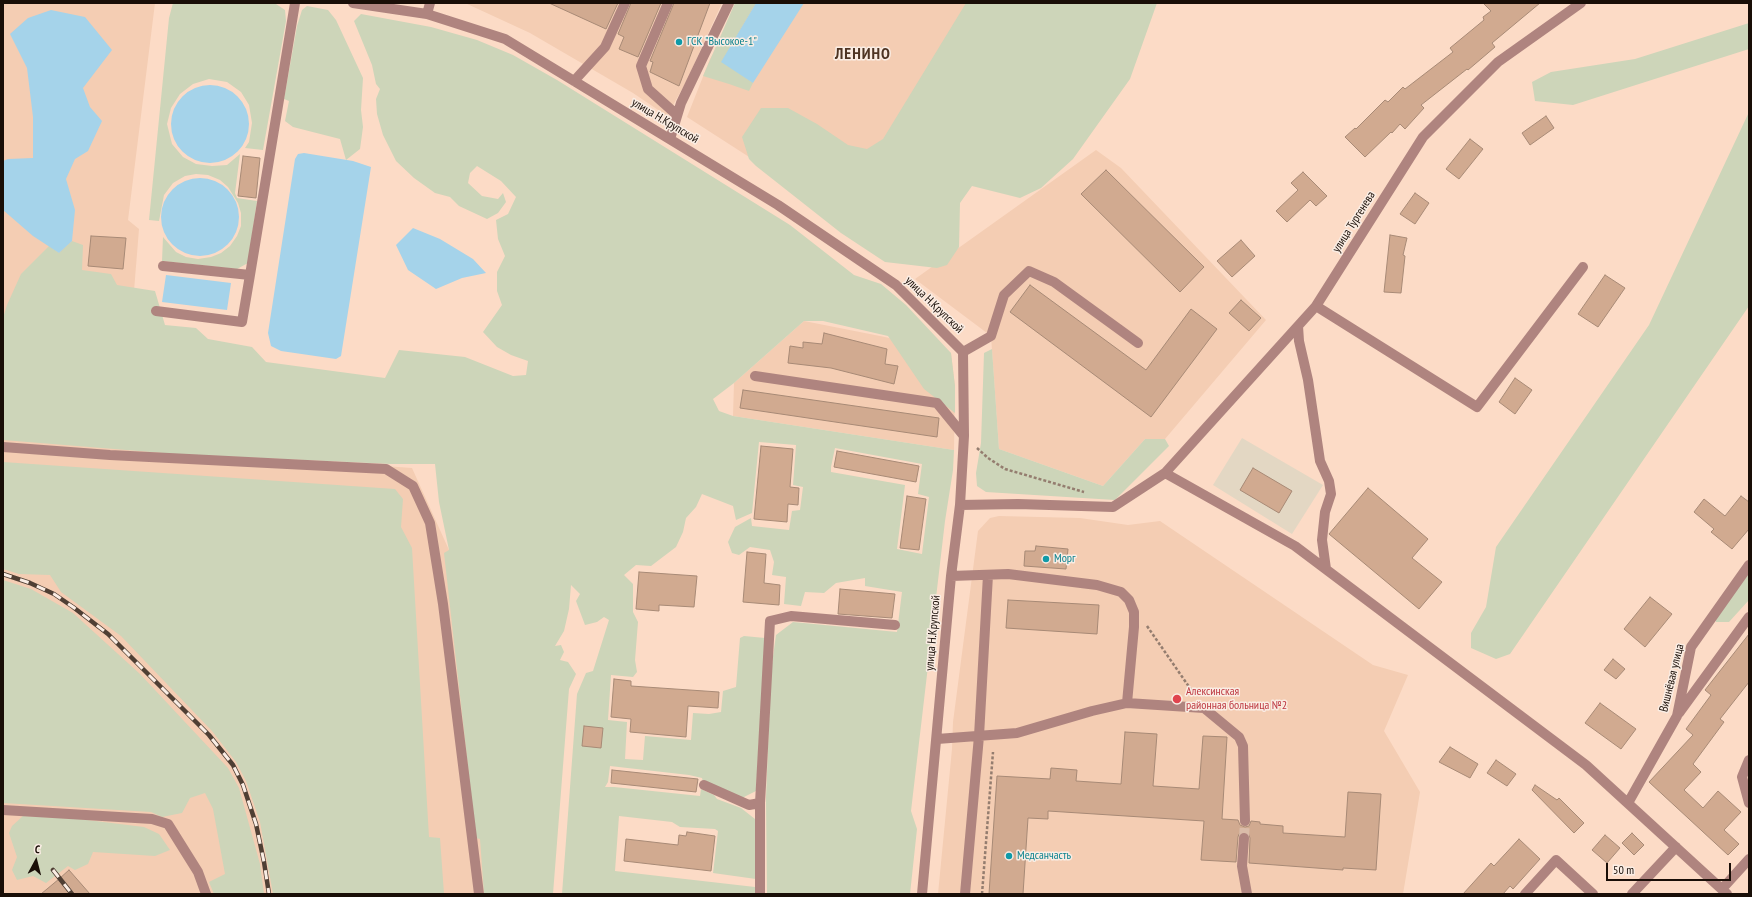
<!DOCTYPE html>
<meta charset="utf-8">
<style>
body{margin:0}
#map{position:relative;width:1752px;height:897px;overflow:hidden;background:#fcdbc6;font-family:"PT Sans Narrow",sans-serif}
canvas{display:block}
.frame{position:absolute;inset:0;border:4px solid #190e07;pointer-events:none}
.north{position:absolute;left:16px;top:841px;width:40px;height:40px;-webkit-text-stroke:3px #faede4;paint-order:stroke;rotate:7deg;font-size:11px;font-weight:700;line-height:16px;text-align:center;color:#190e07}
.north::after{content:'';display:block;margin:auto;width:14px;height:18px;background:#190e07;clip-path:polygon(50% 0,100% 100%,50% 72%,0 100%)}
.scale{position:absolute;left:1606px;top:863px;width:125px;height:18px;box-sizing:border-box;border:2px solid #190e07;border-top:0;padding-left:5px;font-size:12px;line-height:14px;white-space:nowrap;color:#190e07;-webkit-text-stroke:3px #faede4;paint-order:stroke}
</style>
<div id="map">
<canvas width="1752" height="897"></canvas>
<div class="frame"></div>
<div class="north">С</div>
<div class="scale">50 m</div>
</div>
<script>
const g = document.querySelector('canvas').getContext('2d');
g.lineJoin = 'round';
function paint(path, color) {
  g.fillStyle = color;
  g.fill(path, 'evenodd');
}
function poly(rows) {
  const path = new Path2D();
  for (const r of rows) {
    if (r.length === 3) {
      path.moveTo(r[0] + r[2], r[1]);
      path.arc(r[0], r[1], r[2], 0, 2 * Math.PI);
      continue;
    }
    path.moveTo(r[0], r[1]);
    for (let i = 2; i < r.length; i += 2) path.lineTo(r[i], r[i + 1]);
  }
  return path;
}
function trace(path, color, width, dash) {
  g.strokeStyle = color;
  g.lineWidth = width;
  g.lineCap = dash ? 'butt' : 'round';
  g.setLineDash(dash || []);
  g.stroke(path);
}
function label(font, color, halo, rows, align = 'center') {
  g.font = font + ' "PT Sans Narrow",sans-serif';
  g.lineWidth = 3;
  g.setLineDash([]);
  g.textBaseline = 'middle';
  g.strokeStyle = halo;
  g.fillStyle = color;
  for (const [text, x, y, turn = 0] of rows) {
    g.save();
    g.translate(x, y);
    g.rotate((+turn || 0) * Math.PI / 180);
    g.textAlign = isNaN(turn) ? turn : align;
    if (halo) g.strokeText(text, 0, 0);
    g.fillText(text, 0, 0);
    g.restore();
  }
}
const commercial = poly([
 [1242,438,1323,485,1292,534,1213,485]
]);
const built = poly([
 [3,3,155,3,128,220,139,229,129,353,3,419],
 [465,3,722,3,686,82,667,116,633,93,530,33],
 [743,3,992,3,847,220,687,117,710,59],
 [1096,150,1121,168,1266,320,1165,439,1145,439,1103,486,999,449,991,336,915,279],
 [804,321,885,337,951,353,955,386,954,450,733,416,734,383],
 [3,439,412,468,449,550,494,894,3,894],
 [999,516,1080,518,1128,525,1160,521,1373,665,1408,675,1384,731,1420,792,1403,894,938,894,952,749,953,722,978,531,990,518]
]);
const green = poly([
 [173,3,269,3,276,4,285,10,286,21,263,150,245,148,249,142,252,123,249,105,241,92,227,82,209,79,193,84,180,94,171,108,167,124,172,144,183,157,196,164,212,166,227,165,240,154,235,193,237,198,257,201,248,263,237,269,162,261,163,237,176,252,186,257,198,259,211,257,221,253,230,246,237,236,241,226,241,213,238,203,228,187,220,180,208,175,196,174,185,176,173,183,164,195,159,221,149,220,169,18],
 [735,3,756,3,722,61,753,83,749,91,729,84,703,76],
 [966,3,1157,3,1130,79,1073,159,1041,188,1020,198,972,186,960,203,959,247,947,265,937,268,885,262,841,233,756,166,749,159,742,137,761,108,788,108,817,124,848,145,867,149,883,139],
 [307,6,328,10,336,20,363,78,361,110,363,127,360,149,346,160,340,139,293,127,285,121,289,101,284,99,297,26,302,10],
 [361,14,431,27,477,40,513,55,557,80,790,225,854,275,881,284,906,305,951,353,955,386,955,413,924,389,888,336,823,321,804,321,734,383,713,399,719,411,733,416,954,450,953,470,945,521,911,811,917,829,910,894,767,894,766,798,771,671,776,635,793,622,897,632,902,592,865,586,865,578,836,583,824,593,805,592,801,606,784,604,786,577,772,575,774,562,770,550,750,547,739,555,732,553,728,542,735,527,751,518,752,526,789,530,792,511,800,510,803,487,793,485,796,445,759,442,752,513,736,520,733,506,702,494,696,507,686,518,683,532,676,547,651,566,636,565,624,575,633,584,633,612,638,622,635,660,637,672,633,677,611,675,608,720,627,722,625,759,643,760,645,736,691,740,693,713,709,714,721,712,723,691,736,687,740,638,744,636,765,638,756,791,742,798,703,782,702,778,689,775,610,766,608,782,605,787,614,787,700,796,701,789,714,795,717,799,741,808,755,819,756,879,713,873,718,831,715,829,680,827,672,822,619,816,615,871,755,887,755,894,562,894,577,694,586,673,593,671,609,620,604,617,597,622,585,625,576,601,580,594,571,585,569,609,564,631,555,646,561,645,564,652,560,660,568,662,576,674,569,689,553,894,484,894,480,839,476,838,444,553,449,550,439,502,435,464,391,464,176,454,3,440,3,318,7,305,21,274,49,246,59,253,72,241,83,245,82,270,111,274,117,285,155,291,165,325,196,328,208,339,252,347,266,362,385,378,399,350,465,357,513,376,526,375,528,361,511,355,497,347,483,332,502,305,497,291,497,272,505,256,498,239,496,220,508,214,516,197,501,181,477,166,470,173,468,183,482,196,498,199,503,193,506,202,498,213,487,219,459,206,450,197,435,193,414,178,396,161,383,135,377,114,376,99,380,89,376,84,372,65,354,21],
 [835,448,922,464,918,494,929,497,922,554,897,549,905,485,831,472,831,467],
 [1749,23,1749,49,1573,105,1535,101,1532,82,1551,72,1635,59],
 [1749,112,1749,306,1510,654,1496,659,1471,648,1471,633,1486,607,1496,547,1649,325],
 [992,349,999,449,1103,486,1145,439,1165,439,1169,446,1115,500,986,492,977,486,976,473,981,443,984,353],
 [3,462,395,489,403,499,401,527,412,548,429,837,440,838,444,894,273,894,260,822,246,781,236,762,212,731,121,636,61,592,50,575,19,574,3,569],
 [1749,564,1749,600,1729,622,1716,622,1713,608],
 [3,580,31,589,73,613,140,674,228,768,239,788,260,864,264,894,214,894,209,882,225,874,213,809,205,793,190,798,182,813,162,817,151,812,3,803],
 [23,816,79,819,144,827,159,834,170,850,155,856,93,852,88,864,75,870,68,866,46,883,33,876,17,880,12,870,17,857,9,833,12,826]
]);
const water = poly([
 [756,3,804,3,753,83,721,62],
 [51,10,85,17,112,50,83,88,90,107,102,121,88,151,75,159,66,179,75,210,72,241,59,253,33,236,3,210,3,161,8,159,33,158,33,117,27,68,10,34,28,18],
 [210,124,39],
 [304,153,353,161,371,167,341,356,336,359,281,351,271,346,268,333,295,159,298,154],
 [200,217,39],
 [413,228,440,239,473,259,486,273,462,278,436,289,408,270,396,245],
 [166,275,231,283,227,310,162,302]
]);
const building = poly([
 [549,3,618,3,606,29,549,3],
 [631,3,661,3,638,57,619,49,624,37,618,34,631,3],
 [674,3,710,3,679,86,650,72,653,62,650,61,674,3],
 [1483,3,1540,3,1492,43,1495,47,1468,70,1467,69,1421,105,1424,108,1405,129,1400,124,1392,133,1391,132,1365,157,1345,137,1355,128,1356,129,1385,100,1388,102,1403,87,1405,89,1453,52,1450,48,1484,20,1483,17,1491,11,1483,3],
 [1546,116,1554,128,1530,145,1522,133,1546,116],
 [1470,139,1483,149,1459,179,1446,169,1470,139],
 [243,156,260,158,256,198,238,196,243,156],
 [1106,170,1204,267,1180,292,1081,194,1106,170],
 [1303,172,1327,196,1316,206,1310,200,1287,222,1276,211,1298,190,1291,183,1303,172],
 [1415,193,1429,203,1415,224,1400,214,1415,193],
 [1390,235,1407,238,1403,255,1405,256,1401,293,1384,292,1390,235],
 [91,236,126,238,123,269,88,266,91,236],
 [1241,240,1255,256,1232,277,1217,261,1241,240],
 [1605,275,1625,288,1598,327,1578,314,1605,275],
 [1030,285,1146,370,1191,309,1217,329,1151,417,1010,312,1030,285],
 [1241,300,1261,318,1249,331,1229,313,1241,300],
 [824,333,887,349,885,364,898,366,894,384,831,368,788,363,790,346,803,348,803,342,822,344,824,333],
 [1515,378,1532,390,1515,414,1499,402,1515,378],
 [743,390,939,418,937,437,740,408,743,390],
 [761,446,793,449,790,487,799,488,798,505,788,504,787,522,754,519,761,446],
 [837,451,919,466,916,482,834,467,837,451],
 [1253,468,1292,491,1279,513,1240,490,1253,468],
 [1368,488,1428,539,1412,558,1442,582,1419,609,1329,534,1368,488],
 [907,496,926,499,919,550,900,548,907,496],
 [1741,496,1749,502,1749,529,1732,549,1711,532,1714,529,1694,512,1704,499,1725,516,1741,496],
 [1036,546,1068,549,1066,569,1024,566,1025,551,1035,551,1036,546],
 [747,552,766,554,764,583,780,585,779,605,743,602,747,552],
 [639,572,697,576,694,607,659,605,659,611,636,609,639,572],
 [840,589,895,594,892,618,838,614,840,589],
 [1650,597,1672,614,1645,647,1624,629,1650,597],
 [1008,600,1099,605,1097,634,1006,628,1008,600],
 [1749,634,1749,682,1720,719,1724,722,1693,764,1701,772,1684,790,1703,808,1718,791,1741,812,1724,830,1739,844,1728,855,1649,782,1693,735,1686,729,1711,695,1705,690,1749,634],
 [1613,659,1625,669,1616,679,1604,670,1613,659],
 [614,679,631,681,631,686,719,692,718,708,688,706,686,737,630,732,631,719,611,717,614,679],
 [1600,703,1636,729,1621,749,1585,723,1600,703],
 [584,726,603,728,601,748,582,746,584,726],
 [1125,732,1157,734,1153,786,1199,789,1203,736,1227,737,1222,819,1238,820,1240,825,1245,827,1249,826,1251,821,1260,822,1260,824,1283,826,1283,833,1345,837,1348,792,1381,794,1376,870,1343,868,1343,870,1249,863,1250,838,1248,833,1244,832,1239,834,1238,837,1236,862,1201,860,1204,821,1048,811,1048,819,1028,818,1023,894,989,894,997,776,1050,779,1051,768,1077,770,1076,781,1121,784,1125,732],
 [1450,747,1478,764,1470,778,1439,762,1450,747],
 [1496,760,1516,774,1507,786,1487,773,1496,760],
 [612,770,698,779,696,792,611,783,612,770],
 [1535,785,1557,800,1559,798,1584,823,1574,833,1532,790,1535,785],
 [687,832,715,836,711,871,624,861,626,839,678,845,679,835,686,836,687,832],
 [1632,833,1644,845,1634,855,1622,843,1632,833],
 [1605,835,1620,848,1607,863,1592,850,1605,835],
 [1519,839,1540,859,1513,889,1510,886,1503,894,1463,894,1491,863,1494,866,1519,839],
 [69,870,90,894,41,894,59,879,69,870]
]);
const minorTunnel = poly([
 [1244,838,1245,821]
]);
const path = poly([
 [977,448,988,458,1005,469,1084,492],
 [1147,626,1194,694],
 [982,894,993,752]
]);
const minor = poly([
 [353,3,427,14],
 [430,3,427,14,505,39,778,205,896,285,963,352,964,436,960,505,951,576,922,894],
 [668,3,641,66,648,89,677,115],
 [574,81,605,47,625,3],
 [670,139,681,103,729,3],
 [163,266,250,275,295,3],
 [1316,306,1477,407,1583,267],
 [156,311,242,322,250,275],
 [1298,326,1299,341,1308,380,1320,461,1329,481,1331,494,1325,512,1322,540,1326,569],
 [963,352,991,336,1004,295,1029,271,1054,282,1138,343],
 [755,376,937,403,964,436],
 [3,447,110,455,386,469,413,486,430,523,443,604,479,894],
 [1165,473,1316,306,1423,137,1498,62,1581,3],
 [960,505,1018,504,1113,507,1165,473,1295,546,1586,765,1727,894],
 [951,576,1008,574,1097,585,1121,592,1129,600,1134,612,1134,627,1127,703],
 [1679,713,1749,617],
 [937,739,1017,733,1092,711,1127,703,1204,708,1239,737,1243,746,1245,821],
 [1749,760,1742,777,1749,803],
 [704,785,749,805,760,803],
 [1628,803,1677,716,1691,647,1749,565],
 [3,810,152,819,168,824,198,872,206,894],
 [1244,838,1242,866,1247,894],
 [1722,889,1749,859],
 [760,894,760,803,770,621,791,616,895,625],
 [965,894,979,736,988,575],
 [1525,894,1556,860,1593,894],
 [1632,894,1676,847]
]);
const rail = poly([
 [3,574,30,583,54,594,73,607,108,634,209,735,233,765,243,785,256,824,264,862,269,894],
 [53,870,72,894]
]);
const markers = [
 [679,42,4,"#0f9aa8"],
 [1046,559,4,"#0f9aa8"],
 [1177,699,5,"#e0444e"],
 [1009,856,4,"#0f9aa8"]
];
const cultureNames = [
 ["ГСК \"Высокое-1\"",687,42],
 ["Морг",1054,559],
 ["Медсанчасть",1017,856]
];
const streetNames = [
 ["улица Н.Крупской",665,121,31],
 ["улица Тургенева",1354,222,-58],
 ["улица Н.Крупской",934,305,44],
 ["улица Н.Крупской",933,633,-85],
 ["Вишнёвая улица",1672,678,-76]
];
const healthNames = [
 ["Алексинская",1186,692],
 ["районная больница №2",1186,706]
];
const districtNames = [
 ["ЛЕНИНО",863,54]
];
paint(commercial, '#e3d7c3');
paint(built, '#f4cdb3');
paint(green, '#cdd5b9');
paint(water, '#a5d3ea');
paint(building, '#d1aa90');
trace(building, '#a88a76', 1);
trace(minorTunnel, '#dabca9', 10, [10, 5]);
trace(path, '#947d6f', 2.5, [3, 2]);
trace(minor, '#af847f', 10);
trace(rail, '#4f3f34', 4.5);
trace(rail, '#faede4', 3, [9]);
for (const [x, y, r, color] of markers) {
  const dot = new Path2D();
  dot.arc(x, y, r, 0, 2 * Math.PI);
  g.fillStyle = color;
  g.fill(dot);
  trace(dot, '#faede4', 1.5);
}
label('12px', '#0d838f', '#faede4', cultureNames, 'left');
label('12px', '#190e07', '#faede4', streetNames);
label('12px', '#be3a42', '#faede4', healthNames, 'left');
g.letterSpacing = '1px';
label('bold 16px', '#4e3423', '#faede4', districtNames);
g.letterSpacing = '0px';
</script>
